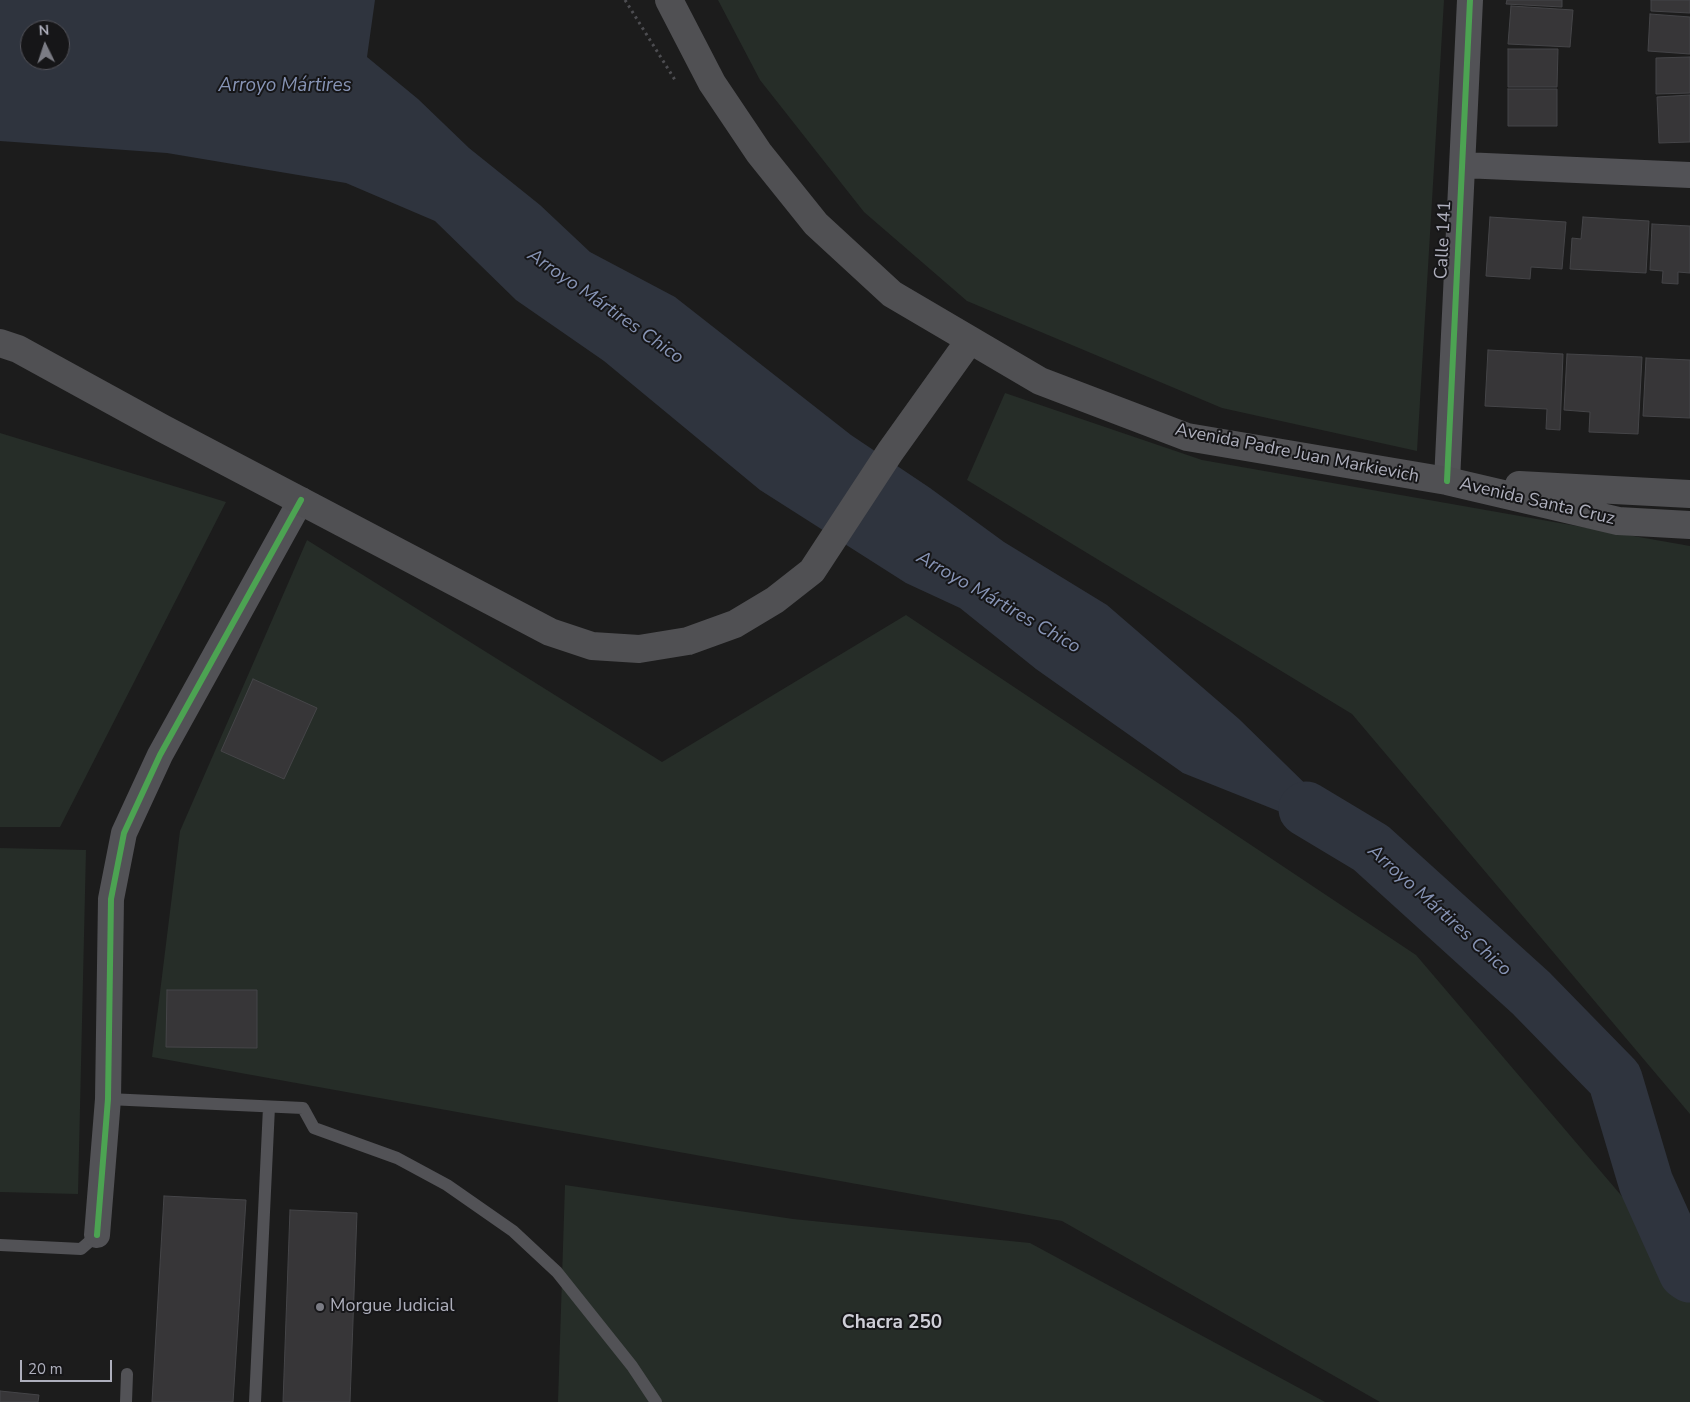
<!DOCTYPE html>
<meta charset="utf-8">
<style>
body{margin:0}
#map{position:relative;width:1690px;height:1402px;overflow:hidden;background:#1c1c1c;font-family:"Nunito Sans",sans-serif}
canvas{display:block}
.north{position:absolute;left:20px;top:20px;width:50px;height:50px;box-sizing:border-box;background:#161618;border:1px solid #53535a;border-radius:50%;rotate:356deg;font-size:14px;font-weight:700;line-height:20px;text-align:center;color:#aeafbc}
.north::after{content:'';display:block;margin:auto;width:18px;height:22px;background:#7b7c84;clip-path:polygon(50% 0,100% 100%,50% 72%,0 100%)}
.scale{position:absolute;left:20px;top:1360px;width:92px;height:22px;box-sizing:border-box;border:2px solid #aeafbc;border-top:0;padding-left:6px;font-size:15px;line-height:18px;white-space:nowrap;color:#aeafbc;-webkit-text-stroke:4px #161618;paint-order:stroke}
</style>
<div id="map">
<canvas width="1690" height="1402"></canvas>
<div class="north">N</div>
<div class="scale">20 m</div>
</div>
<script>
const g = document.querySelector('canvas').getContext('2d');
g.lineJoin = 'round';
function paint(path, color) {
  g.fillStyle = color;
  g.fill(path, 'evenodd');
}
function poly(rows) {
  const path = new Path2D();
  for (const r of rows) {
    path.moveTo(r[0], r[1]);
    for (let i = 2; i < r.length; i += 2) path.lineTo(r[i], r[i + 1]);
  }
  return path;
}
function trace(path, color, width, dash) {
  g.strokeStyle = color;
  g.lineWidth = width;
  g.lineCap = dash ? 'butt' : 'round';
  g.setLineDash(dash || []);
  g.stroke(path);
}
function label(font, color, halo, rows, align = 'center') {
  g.font = font + ' "Nunito Sans",sans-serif';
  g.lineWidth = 4;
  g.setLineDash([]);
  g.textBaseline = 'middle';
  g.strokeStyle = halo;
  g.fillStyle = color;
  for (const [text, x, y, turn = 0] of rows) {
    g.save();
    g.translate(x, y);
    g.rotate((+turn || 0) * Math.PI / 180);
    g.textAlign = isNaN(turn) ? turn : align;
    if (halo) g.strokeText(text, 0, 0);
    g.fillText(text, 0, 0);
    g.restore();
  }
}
const green = poly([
 [718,0,1444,0,1417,451,1222,408,967,301,864,212,760,80],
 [1005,393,1202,460,1690,546,1690,1114,1352,714,967,480],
 [0,433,226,502,60,827,0,827],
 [307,540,662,762,906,615,1416,955,1690,1276,1690,1402,1380,1402,1062,1221,152,1057,180,831],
 [0,848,86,850,78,1194,0,1192],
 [565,1185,793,1219,1030,1243,1325,1402,558,1402]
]);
const water = poly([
 [0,0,375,0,367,57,418,99,469,148,540,205,590,252,675,297,851,435,930,488,1004,542,1107,605,1239,719,1371,848,1183,773,1036,669,960,608,906,583,760,490,604,361,516,300,435,221,346,183,167,153,0,141],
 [30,30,60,30,60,60,30,60]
]);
const river = poly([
 [1306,809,1371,848,1531,993,1615,1079,1646,1183,1686,1272,1690,1275]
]);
const building = poly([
 [1507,0,1562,0,1562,7,1506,4,1507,0],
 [1651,0,1690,0,1690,13,1651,11,1651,0],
 [1511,6,1573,10,1570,47,1508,44,1511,6],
 [1650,14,1690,17,1690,54,1648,51,1650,14],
 [1508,49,1558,49,1557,87,1508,87,1508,49],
 [1690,57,1690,93,1656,94,1656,58,1690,57],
 [1508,89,1557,89,1557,126,1508,126,1508,89],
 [1690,95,1690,142,1659,143,1657,97,1690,95],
 [1490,217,1566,222,1562,269,1531,267,1530,279,1486,276,1490,217],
 [1583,217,1649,221,1646,273,1570,269,1572,238,1581,239,1583,217],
 [1652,224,1690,226,1690,273,1678,272,1678,284,1662,283,1663,271,1650,270,1652,224],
 [1488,350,1563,354,1560,430,1546,429,1547,409,1485,406,1488,350],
 [1567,354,1642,357,1638,434,1589,432,1590,412,1564,410,1567,354],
 [1646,358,1690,360,1690,418,1643,416,1646,358],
 [253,679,317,708,284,779,221,751,253,679],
 [167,990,257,990,257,1048,166,1047,167,990],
 [164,1196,246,1200,233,1402,152,1402,164,1196],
 [290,1210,357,1213,350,1402,283,1402,290,1210],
 [0,1391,39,1395,38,1402,0,1402,0,1391]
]);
const path = poly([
 [625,0,675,80]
]);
const service = poly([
 [108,1099,303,1108,314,1128,397,1158,447,1185,513,1231,557,1272,632,1366,656,1402],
 [0,1245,81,1249,97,1235],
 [126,1402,127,1374],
 [255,1402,269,1107]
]);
const minor = poly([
 [1463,165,1690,175],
 [1447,481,1470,0],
 [97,1235,108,1099,111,899,124,833,160,755,301,500]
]);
const secondary = poly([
 [669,0,712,83,759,153,816,224,892,294,1040,381,1187,437,1447,481,1618,521,1690,525],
 [0,343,18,349,162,428,550,632,592,646,639,649,688,641,735,624,775,600,812,571,890,452,970,340],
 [1519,485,1690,494]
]);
const cycleway = poly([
 [1447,481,1470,0],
 [97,1235,108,1099,111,899,124,833,160,755,301,500]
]);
const markers = [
 [320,1307,5,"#7b7c84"]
];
const streetNames = [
 ["Calle 141",1444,240,-87],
 ["Avenida Padre Juan Markievich",1297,454,11],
 ["Avenida Santa Cruz",1537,502,13]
];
const poiNames = [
 ["Morgue Judicial",330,1307]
];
const waterNames = [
 ["Arroyo Mártires",285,86],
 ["Arroyo Mártires Chico",605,307,35],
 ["Arroyo Mártires Chico",998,603,30],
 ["Arroyo Mártires Chico",1439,911,42]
];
const neighbourhoodNames = [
 ["Chacra 250",892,1323]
];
paint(green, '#262d28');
paint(water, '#2f343e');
trace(river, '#2f343e', 55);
paint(building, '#373638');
trace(building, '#454548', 1);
trace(path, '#4d4d51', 3, [2.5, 4]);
trace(service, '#525256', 12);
trace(minor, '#525256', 26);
trace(secondary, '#505053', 28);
trace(cycleway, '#4ca352', 6);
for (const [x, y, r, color] of markers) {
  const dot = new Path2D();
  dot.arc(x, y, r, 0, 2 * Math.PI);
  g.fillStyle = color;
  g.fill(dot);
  trace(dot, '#161618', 2);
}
label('18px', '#aeafbc', '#161618', streetNames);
label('18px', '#aeafbc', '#161618', poiNames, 'left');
label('italic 19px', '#8794b5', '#161618', waterNames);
label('bold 19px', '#cfcfd8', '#161618', neighbourhoodNames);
</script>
